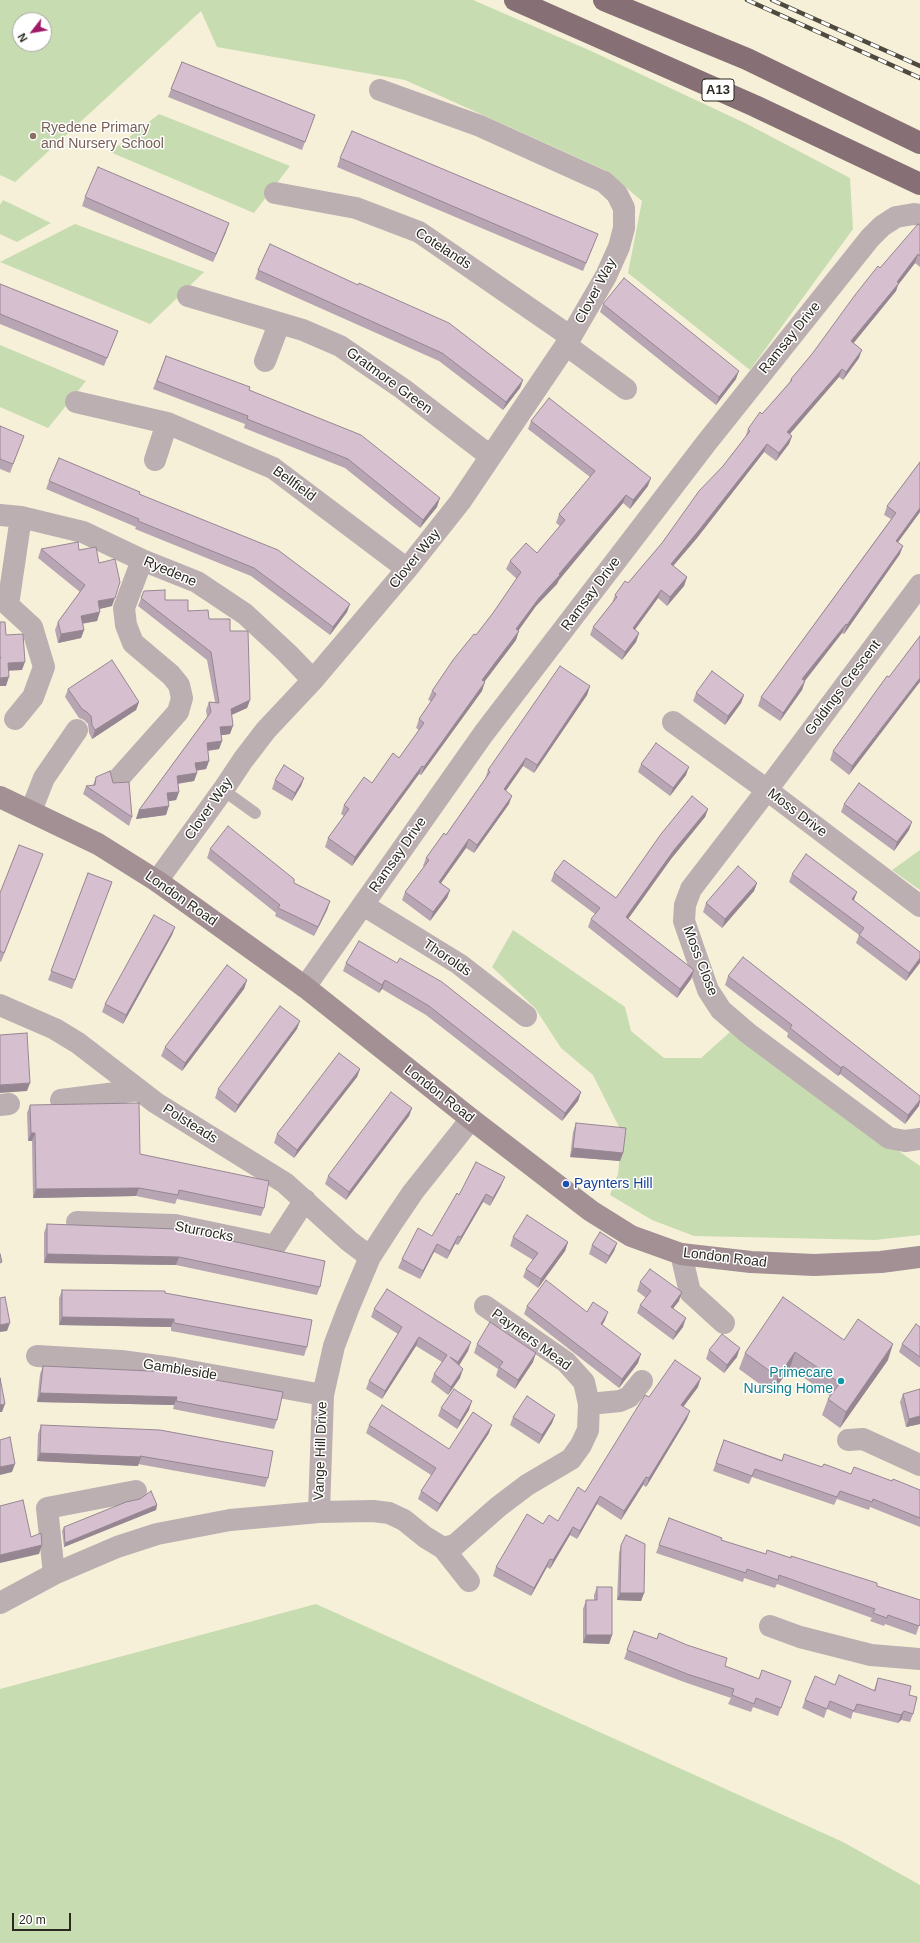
<!DOCTYPE html>
<style>
body{margin:0}
#map{position:relative;width:920px;height:1943px;overflow:hidden;background:#f7f0d8;font-family:Arial,sans-serif}
canvas{display:block}
.north{position:absolute;left:12px;top:12px;width:40px;height:40px;box-sizing:border-box;background:#fff;border:1px solid #aaa9a5;border-radius:50%;rotate:239deg;font-size:11px;font-weight:700;line-height:16px;text-align:center;color:#2b281f}
.north::after{content:'';display:block;margin:auto;width:14px;height:18px;background:#a01a68;clip-path:polygon(50% 0,100% 100%,50% 72%,0 100%)}
.scale{position:absolute;left:12px;top:1913px;width:59px;height:18px;box-sizing:border-box;border:2px solid #2b281f;border-top:0;padding-left:5px;font-size:12px;line-height:14px;white-space:nowrap;color:#2b281f;-webkit-text-stroke:3px #fff;paint-order:stroke}
</style>
<div id="map">
<canvas width="920" height="1943"></canvas>
<div class="north">N</div>
<div class="scale">20 m</div>
</div>
<script>
const g = document.querySelector('canvas').getContext('2d');
g.lineJoin = 'round';
function paint(path, color) {
  g.fillStyle = color;
  g.fill(path, 'evenodd');
}
function poly(rows) {
  const path = new Path2D();
  for (const r of rows) {
    path.moveTo(r[0], r[1]);
    for (let i = 2; i < r.length; i += 2) path.lineTo(r[i], r[i + 1]);
  }
  return path;
}
function trace(path, color, width, dash) {
  g.strokeStyle = color;
  g.lineWidth = width;
  g.lineCap = dash ? 'butt' : 'round';
  g.setLineDash(dash || []);
  g.stroke(path);
}
function label(font, color, halo, rows, align = 'center') {
  g.font = font + ' Arial,sans-serif';
  g.lineWidth = 3;
  g.setLineDash([]);
  g.textBaseline = 'middle';
  g.strokeStyle = halo;
  g.fillStyle = color;
  for (const [text, x, y, turn = 0] of rows) {
    g.save();
    g.translate(x, y);
    g.rotate((+turn || 0) * Math.PI / 180);
    g.textAlign = isNaN(turn) ? turn : align;
    if (halo) g.strokeText(text, 0, 0);
    g.fillText(text, 0, 0);
    g.restore();
  }
}
const green = poly([
 [0,0,473,0,591,51,747,124,850,178,853,229,750,370,628,273,642,201,605,170,405,80,217,47,201,11,15,182,0,175],
 [20,20,44,20,44,44,20,44],
 [159,114,290,166,254,213,110,152],
 [3,200,51,223,17,242,0,234,0,205],
 [75,224,204,272,150,324,0,262],
 [0,345,86,381,48,428,0,407],
 [920,850,920,890,892,870],
 [513,930,625,1007,631,1031,664,1058,701,1058,730,1032,920,1166,920,1235,875,1240,694,1236,652,1220,610,1195,618,1174,622,1133,593,1075,561,1048,535,1008,492,967],
 [316,1604,843,1842,920,1885,920,1943,0,1943,0,1689]
]);
const service = poly([
 [223,790,255,813]
]);
const minor = poly([
 [275,193,356,208,419,232,571,337],
 [188,296,303,330,340,346,403,389,490,456],
 [566,345,626,389],
 [265,361,279,324],
 [76,402,167,423,273,468,407,569],
 [155,460,167,423],
 [0,515,21,517,83,532,142,560,197,582,245,614,287,653,313,680],
 [920,585,767,790,691,889,685,905,684,921,708,990,721,1010,749,1034,889,1138,905,1141,920,1139],
 [15,719,33,697,44,667,32,627,8,605,21,517],
 [673,722,767,790,920,906],
 [119,778,178,712,182,698,179,685,171,675,133,643,126,625,124,608,142,560],
 [31,811,44,778,77,730],
 [157,881,223,790,243,760,266,730,313,680,407,569,460,502,566,345,606,276,619,247,624,228,624,208,617,194,604,182,480,126,380,90],
 [363,905,459,964,526,1016],
 [305,987,484,733,707,442,870,238,882,226,896,217,914,214,920,215],
 [0,1005,55,1029,78,1043,156,1103,285,1183,349,1241,370,1257],
 [61,1100,139,1090],
 [0,1105,9,1104],
 [77,1222,175,1225,275,1246,305,1200],
 [681,1254,690,1292,724,1323],
 [37,1356,121,1361,173,1368,323,1395],
 [589,1404,620,1401,629,1397,642,1381],
 [848,1440,863,1439,920,1465],
 [319,1512,373,1511,389,1513,404,1520,425,1537,443,1548,455,1545,498,1507,527,1485,571,1459,581,1445,588,1430,589,1404,584,1382,566,1362,485,1306],
 [443,1548,469,1581],
 [54,1574,47,1508,136,1491],
 [0,1603,54,1574,117,1547,157,1534,230,1520,319,1512,323,1395,334,1346,348,1309,370,1257,392,1223,413,1192,471,1119],
 [770,1626,800,1637,871,1655,920,1659]
]);
const secondary = poly([
 [0,797,98,844,157,881,305,987,471,1119,591,1211,631,1236,681,1254,751,1262,814,1265,881,1262,920,1257]
]);
const trunk = poly([
 [515,0,755,106,920,184],
 [604,0,747,59,920,143]
]);
const rail = poly([
 [747,0,920,78],
 [772,0,920,66]
]);
const wall = poly([
 [182,62,315,115,302,150,168,97],
 [340,158,595,242,583,271,337,167],
 [85,197,226,232,213,262,82,206],
 [920,225,920,267,915,263,898,285,896,291,853,343,859,358,843,380,839,377,789,434,792,436,789,444,776,461,764,452,697,538,673,566,687,577,684,586,667,606,658,598,635,630,639,633,636,642,622,660,590,635,593,627,612,603,615,595,628,583,662,543,745,438,748,429,762,414,789,383,791,379,812,354,880,268],
 [258,270,523,380,520,388,503,410,439,361,255,279],
 [0,284,118,331,104,366,0,324],
 [603,304,736,379,716,405,600,312],
 [166,356,249,390,437,507,420,528,345,468,244,428,245,424,153,389],
 [531,421,648,486,630,509,623,503,559,580,557,584,536,606,518,631,516,640,484,682,482,691,421,775,419,774,352,866,325,847,328,838,344,816,341,814,344,805,372,783,399,758,419,730,416,728,419,719,431,701,428,700,432,691,493,613,517,579,506,569,510,561,537,553,560,526,556,523,559,514,590,477,528,429],
 [0,426,21,444,10,473,0,469],
 [920,462,920,512,898,542,900,554,844,634,842,633,805,681,802,690,780,721,758,706,761,697,891,519,884,515,887,506],
 [49,481,139,494,350,604,347,612,330,635,251,576,135,529,136,527,46,489],
 [41,549,79,550,99,563,112,606,99,609,97,621,82,624,84,630,81,638,58,643,55,630,58,622,80,592,38,558],
 [144,591,209,619,230,631,250,700,247,708,231,715,230,734,221,735,222,741,219,749,208,751,209,761,206,769,196,771,197,773,194,781,178,784,179,792,176,800,168,801,166,815,136,819,139,810,207,717,206,710,209,702,215,702,207,660,138,606],
 [887,676,849,775,830,760,833,751],
 [590,686,587,695,534,773,523,766,505,791,509,804,474,853,466,848,441,883,450,890,447,898,430,921,402,900,405,892,424,867,423,866,426,858,446,835,485,779,488,770],
 [68,689,139,702,136,710,92,739,89,733,88,724,84,720,79,718,65,697],
 [696,693,744,695,741,703,725,725,693,701],
 [641,764,686,775,670,796,638,772],
 [96,777,113,783,132,817,129,826,83,794,86,786,93,785],
 [304,778,301,786,292,801,272,789,275,780],
 [844,804,909,830,894,851,841,812],
 [708,809,705,817,671,859,628,919,694,970,691,979,677,998,588,927,591,919,595,914,551,881,554,873,616,898],
 [210,849,294,883,330,901,327,910,314,936,275,916,276,913,207,858],
 [40,863,1,962,0,961,0,893],
 [88,873,112,882,72,989,48,980],
 [792,874,854,900,854,901,920,952,906,981,856,943,859,935,789,882],
 [757,883,754,891,722,928,703,912,706,903],
 [175,927,172,935,123,1024,102,1012,105,1004],
 [359,941,581,1092,578,1101,562,1121,426,1015,382,989,379,993,343,971,346,963],
 [728,976,919,1106,905,1124,840,1074,838,1076,787,1037,788,1033,725,985],
 [247,980,244,989,182,1071,161,1056,165,1047],
 [297,1029,235,1113,215,1098,218,1089],
 [360,1069,357,1077,294,1158,274,1143,277,1134],
 [30,1105,140,1154,264,1208,261,1216,177,1199,175,1204,136,1196,33,1198,32,1141,28,1141,27,1113],
 [412,1108,409,1116,346,1200,325,1184,328,1176],
 [576,1123,623,1153,620,1161,570,1157,573,1132],
 [501,1186,490,1206,483,1202,458,1245,455,1244,447,1259,434,1252,420,1279,398,1268,402,1259,432,1236,459,1195],
 [47,1224,320,1287,317,1295,176,1265,44,1263,44,1233],
 [513,1237,568,1242,565,1251,538,1288,523,1277,526,1269,533,1260,510,1246],
 [617,1243,614,1251,606,1264,589,1254,592,1245],
 [640,1282,679,1301,673,1308,683,1327,673,1340,637,1313,640,1305,646,1298,637,1291],
 [62,1290,165,1293,307,1347,304,1356,171,1331,171,1327,59,1325,59,1298],
 [527,1306,587,1312,605,1320,602,1325,638,1363,619,1388,524,1314],
 [374,1309,468,1351,459,1366,460,1378,448,1395,431,1382,434,1374,442,1362,416,1346,382,1399,366,1389,369,1381,398,1334,371,1317],
 [920,1327,920,1367,919,1367,899,1352,902,1344],
 [844,1340,888,1360,840,1428,822,1415,828,1399,830,1396,790,1368,772,1393,739,1369,745,1353],
 [477,1344,533,1362,515,1389,496,1376,498,1369,474,1353],
 [709,1350,737,1357,724,1373,706,1359],
 [43,1366,277,1420,274,1429,173,1409,174,1405,37,1402,40,1374],
 [698,1387,683,1407,687,1419,646,1487,643,1485,621,1520,597,1504,577,1539,570,1535,550,1569,547,1567,531,1596,493,1576,496,1567,543,1524,558,1521,585,1492,649,1397],
 [903,1394,920,1424,906,1427,900,1402],
 [441,1408,469,1410,457,1429,438,1416],
 [555,1415,552,1423,539,1444,510,1425,513,1417],
 [41,1425,268,1478,265,1487,138,1464,138,1466,37,1461,38,1434],
 [369,1425,449,1449,489,1433,437,1512,418,1499,421,1491,431,1475,366,1433],
 [724,1440,782,1460,822,1467,920,1490,920,1527,870,1507,869,1510,837,1499,834,1505,752,1477,749,1484,713,1471],
 [157,1505,156,1510,64,1547,62,1531,64,1527],
 [669,1518,721,1540,765,1554,877,1586,920,1600,920,1626,919,1626,916,1635,885,1624,884,1626,870,1621,872,1618,777,1584,775,1588,744,1578,743,1582,656,1553],
 [621,1545,644,1593,641,1601,617,1600,619,1553],
 [597,1587,612,1635,609,1644,583,1643,583,1609,586,1600,594,1600,594,1595],
 [634,1631,759,1679,791,1681,778,1716,753,1707,751,1712,728,1704,731,1698,684,1682,624,1659],
 [878,1678,909,1695,913,1714,910,1722,901,1720,898,1723,853,1712,851,1719,827,1709,824,1718,802,1708,805,1700,835,1685,874,1690]
]);
const shadedWall = poly([
 [229,223,226,232,213,262,216,254],
 [918,254,915,263,898,285,896,291,848,350,851,341],
 [862,350,859,358,843,380,846,372],
 [842,369,839,377,784,441,787,432],
 [739,371,736,379,716,405,719,397],
 [523,380,520,388,503,410,506,402],
 [792,436,789,444,776,461,779,453],
 [767,444,764,452,697,538,668,572,671,564],
 [651,478,648,486,630,509,633,500],
 [626,495,623,503,559,580,557,584,536,606,513,638,516,629,539,598],
 [440,498,437,507,420,528,423,520],
 [920,508,920,512,893,549,896,541],
 [903,546,900,554,844,634,847,625],
 [687,577,684,586,667,606,670,597],
 [661,590,658,598,630,636,633,628],
 [115,598,112,606,95,610,98,601],
 [350,604,347,612,330,635,333,627],
 [100,612,97,621,78,624,81,616],
 [846,624,842,633,799,688,802,679],
 [84,630,81,638,58,643,61,634],
 [519,631,516,640,479,689,482,680],
 [639,633,636,642,622,660,625,652],
 [25,662,22,670,5,671,8,663],
 [9,677,6,686,0,686,0,678],
 [920,678,920,682,916,687,849,775,852,766],
 [805,681,802,690,780,721,783,713],
 [485,682,482,691,421,775,424,767],
 [590,686,587,695,534,773,537,765],
 [744,695,741,703,725,725,728,716],
 [250,700,247,708,227,717,231,709],
 [139,702,136,710,92,739,95,730],
 [233,726,230,734,217,736,220,727],
 [222,741,219,749,204,751,207,743],
 [526,758,523,766,501,798,504,789],
 [209,761,206,769,192,771,195,763],
 [422,766,419,774,352,866,355,857],
 [689,767,686,775,670,796,673,788],
 [197,773,194,781,174,784,177,776],
 [304,778,301,786,292,801,295,793],
 [179,792,176,800,164,802,167,793],
 [512,796,509,804,474,853,477,845],
 [169,806,166,815,136,819,139,810],
 [708,809,705,817,671,859,623,926,626,917,674,850],
 [912,822,909,830,894,851,897,842],
 [469,839,466,848,436,890,439,882],
 [757,883,754,891,722,928,725,919],
 [450,890,447,898,430,921,433,912],
 [857,892,854,900,849,908,852,899],
 [330,901,327,910,314,936,318,927],
 [175,927,172,935,123,1024,126,1015],
 [920,958,920,963,906,981,909,973],
 [694,970,691,979,677,998,680,989],
 [247,980,244,989,182,1071,185,1063],
 [385,980,382,989,379,993,382,985],
 [300,1021,297,1029,235,1113,238,1105],
 [843,1066,840,1074,838,1076,841,1068],
 [360,1069,357,1077,294,1158,297,1150],
 [30,1083,27,1091,0,1093,0,1085],
 [581,1092,578,1101,562,1121,565,1113],
 [920,1100,920,1102,919,1106,905,1124,908,1115],
 [412,1108,409,1116,346,1200,349,1192],
 [31,1133,35,1133,32,1141,28,1141],
 [573,1148,623,1153,620,1161,570,1157],
 [505,1177,501,1186,490,1206,493,1198],
 [139,1188,136,1196,33,1198,36,1189],
 [486,1194,483,1202,458,1245,461,1237],
 [458,1236,455,1244,447,1259,450,1251],
 [568,1242,565,1251,538,1288,541,1279],
 [617,1243,614,1251,606,1264,609,1256],
 [437,1244,434,1252,420,1279,423,1271],
 [47,1254,179,1257,176,1265,44,1263],
 [682,1292,679,1301,668,1315,671,1307],
 [608,1312,605,1320,598,1332,601,1324],
 [62,1317,174,1319,171,1327,59,1325],
 [686,1318,683,1327,673,1340,676,1332],
 [10,1323,7,1331,0,1332,0,1325],
 [419,1337,416,1346,382,1399,385,1391],
 [471,1342,468,1351,455,1371,458,1362],
 [893,1344,888,1360,840,1428,846,1412],
 [740,1348,737,1357,724,1373,727,1365],
 [795,1352,790,1368,772,1393,778,1377],
 [536,1353,533,1362,515,1389,518,1380],
 [641,1354,638,1363,619,1388,622,1379],
 [463,1369,460,1378,448,1395,451,1387],
 [701,1378,698,1387,678,1414,681,1405],
 [40,1393,177,1397,174,1405,37,1402],
 [472,1401,469,1410,457,1429,460,1421],
 [5,1404,2,1412,0,1412,0,1405],
 [690,1411,687,1419,646,1487,649,1478],
 [555,1415,552,1423,539,1444,542,1435],
 [920,1416,920,1424,906,1427,909,1419],
 [492,1425,489,1433,437,1512,440,1504],
 [40,1453,141,1457,138,1466,37,1461],
 [15,1464,12,1472,0,1475,0,1467],
 [646,1477,643,1485,621,1520,624,1511],
 [600,1496,597,1504,577,1539,580,1531],
 [157,1505,156,1510,64,1547,65,1543],
 [573,1527,570,1535,550,1569,553,1560],
 [42,1545,39,1554,0,1563,0,1555],
 [550,1559,547,1567,531,1596,534,1588],
 [620,1593,644,1593,641,1601,617,1600],
 [586,1635,612,1635,609,1644,583,1643],
 [904,1711,901,1720,898,1723,901,1715]
]);
const building = poly([
 [182,62,315,115,305,142,171,89,182,62],
 [352,131,598,234,586,263,340,158,352,131],
 [98,167,229,223,216,254,85,197,98,167],
 [918,224,920,225,920,256,918,254,897,282,899,283,851,341,862,350,846,372,842,369,787,432,792,436,779,453,767,444,700,529,671,564,687,577,670,597,661,590,633,628,639,633,625,652,593,627,617,597,615,595,625,581,628,583,662,543,699,491,723,466,750,431,748,429,760,412,762,414,792,380,791,379,812,354,855,295,878,266,880,268,918,224],
 [270,244,358,285,359,283,449,323,523,380,506,402,442,353,258,270,270,244],
 [624,278,739,371,719,397,603,304,624,278],
 [0,284,118,331,107,358,0,314,0,284],
 [166,356,250,387,249,390,361,435,440,498,423,520,348,459,247,419,248,416,157,381,166,356],
 [549,398,651,478,633,500,626,495,559,574,560,575,539,598,516,629,519,631,482,680,485,682,424,767,422,766,355,857,328,838,349,809,344,805,364,777,372,783,393,753,399,758,424,723,419,719,436,694,432,691,453,660,474,634,476,635,493,613,521,572,510,561,526,543,537,553,565,520,559,514,595,471,531,421,549,398],
 [0,426,24,436,13,464,0,459,0,426],
 [59,458,140,492,139,494,278,550,350,604,333,627,254,568,138,521,139,519,49,481,59,458],
 [920,462,920,508,896,541,903,546,847,625,846,624,802,679,805,681,783,713,761,697,896,513,887,506,920,462],
 [78,542,79,550,96,547,99,563,115,559,120,582,115,598,98,601,100,612,81,616,84,630,61,634,58,622,85,585,41,549,78,542],
 [165,590,165,600,188,600,188,611,208,610,209,619,230,619,230,631,248,631,250,700,231,709,233,726,220,727,222,741,207,743,209,761,195,763,197,773,177,776,179,792,167,793,169,806,139,810,211,712,209,702,219,703,211,652,141,598,144,591,165,590],
 [0,622,5,622,6,635,23,634,25,662,8,663,9,677,0,678,0,658,1,658,0,656,0,622],
 [920,636,920,678,852,766,833,751,887,676,889,677,920,636],
 [112,660,139,702,95,730,92,725,91,716,87,712,82,709,68,689,112,660],
 [560,666,590,686,537,765,526,758,504,789,512,796,477,845,469,839,439,882,450,890,433,912,405,892,429,860,426,858,444,833,446,835,490,772,488,770,560,666],
 [712,671,744,695,728,716,696,693,712,671],
 [656,743,689,767,673,788,641,764,656,743],
 [284,765,304,778,295,793,275,780,284,765],
 [110,771,113,783,129,782,132,817,86,786,95,785,96,777,110,771],
 [859,783,912,822,897,842,844,804,859,783],
 [692,796,708,809,674,850,626,917,694,970,680,989,591,919,600,908,554,873,564,860,616,898,661,834,692,796],
 [228,826,294,879,294,883,330,901,318,927,278,908,280,905,210,849,228,826],
 [19,845,43,854,4,953,0,951,0,893,19,845],
 [806,854,857,892,852,899,920,952,920,958,909,973,859,935,864,928,792,874,806,854],
 [738,866,757,883,725,919,706,903,738,866],
 [88,873,112,882,75,980,51,971,88,873],
 [154,915,175,927,126,1015,105,1004,154,915],
 [359,941,397,963,400,958,442,982,581,1092,565,1113,429,1006,385,980,382,985,346,963,359,941],
 [743,957,920,1096,920,1100,908,1115,843,1066,841,1068,790,1028,792,1025,728,976,743,957],
 [227,965,247,980,185,1063,165,1047,227,965],
 [280,1006,300,1021,238,1105,218,1089,280,1006],
 [27,1033,30,1083,0,1085,0,1035,27,1033],
 [339,1053,360,1069,297,1150,277,1134,339,1053],
 [391,1092,412,1108,349,1192,328,1176,391,1092],
 [139,1103,140,1154,269,1181,264,1208,179,1190,178,1195,139,1188,36,1189,35,1133,31,1133,30,1105,139,1103],
 [576,1123,626,1128,623,1153,573,1148,576,1123],
 [476,1162,505,1177,493,1198,486,1194,461,1237,458,1236,450,1251,437,1244,423,1271,402,1259,418,1228,432,1236,457,1193,459,1195,476,1162],
 [527,1215,568,1242,541,1279,526,1269,538,1253,513,1237,527,1215],
 [47,1224,75,1225,176,1229,325,1261,320,1287,179,1257,47,1254,47,1224],
 [600,1232,617,1243,609,1256,592,1245,600,1232],
 [0,1254,2,1262,0,1263,0,1254],
 [650,1269,682,1292,671,1307,686,1318,676,1332,640,1305,651,1291,640,1282,650,1269],
 [546,1280,587,1312,593,1302,608,1312,601,1324,641,1354,622,1379,527,1306,546,1280],
 [387,1289,471,1342,458,1362,450,1357,463,1369,451,1387,434,1374,447,1355,419,1337,385,1391,369,1381,402,1327,374,1309,387,1289],
 [62,1290,165,1291,165,1293,312,1320,307,1347,174,1323,174,1319,62,1317,62,1290],
 [5,1297,10,1323,0,1325,0,1298,5,1297],
 [783,1297,844,1340,858,1319,893,1344,846,1412,828,1399,840,1383,795,1352,778,1377,745,1353,783,1297],
 [490,1322,536,1353,518,1380,499,1367,503,1362,477,1344,490,1322],
 [916,1324,920,1327,920,1357,902,1344,916,1324],
 [722,1334,740,1348,727,1365,709,1350,722,1334],
 [675,1360,701,1378,681,1405,690,1411,649,1478,646,1477,624,1511,600,1496,580,1531,573,1527,553,1560,550,1559,534,1588,496,1567,527,1514,543,1524,549,1515,558,1521,578,1487,585,1492,645,1395,649,1397,675,1360],
 [43,1366,171,1372,283,1392,277,1420,176,1401,177,1397,40,1393,43,1366],
 [0,1378,5,1404,0,1405,0,1378],
 [454,1389,472,1401,460,1421,441,1408,454,1389],
 [920,1389,920,1416,909,1419,903,1394,920,1389],
 [527,1396,555,1415,542,1435,513,1417,527,1396],
 [382,1405,449,1449,473,1412,492,1425,440,1504,421,1491,436,1468,369,1425,382,1405],
 [41,1425,160,1430,273,1451,268,1478,140,1456,141,1457,40,1453,41,1425],
 [10,1437,15,1464,0,1467,0,1440,10,1437],
 [724,1440,782,1461,784,1454,822,1467,824,1464,851,1474,854,1467,892,1481,893,1479,920,1490,920,1518,873,1499,872,1502,840,1491,837,1497,755,1469,752,1476,716,1463,724,1440],
 [151,1491,157,1505,65,1543,64,1527,126,1502,140,1499,151,1491],
 [23,1500,31,1537,41,1533,42,1545,0,1555,0,1506,23,1500],
 [669,1518,722,1538,721,1540,766,1554,767,1550,791,1558,791,1556,877,1583,877,1586,920,1600,920,1624,919,1626,888,1615,887,1618,873,1613,875,1609,779,1575,778,1580,747,1569,746,1573,659,1545,669,1518],
 [626,1535,645,1544,644,1593,620,1593,621,1545,626,1535],
 [597,1587,612,1587,612,1635,586,1635,586,1600,597,1600,597,1587],
 [634,1631,657,1639,659,1633,687,1645,727,1658,725,1666,759,1679,762,1670,791,1681,781,1708,756,1698,754,1704,732,1695,734,1689,687,1674,627,1650,634,1631],
 [839,1675,875,1691,878,1678,911,1686,909,1695,917,1697,913,1714,904,1711,901,1715,857,1704,854,1711,830,1701,827,1709,805,1700,815,1676,835,1685,839,1675]
]);
const markers = [
 [33,136,4,"#8d6e63"],
 [566,1184,4,"#1a4fb4"],
 [841,1381,4,"#0f9aa8"]
];
const shields = [
 [718,90,32]
];
const shieldNames = [
 ["A13",718,90]
];
const educationNames = [
 ["Ryedene Primary",41,128],
 ["and Nursery School",41,144]
];
const streetNames = [
 ["Cotelands",443,249,33],
 ["Clover Way",596,291,-62],
 ["Ramsay Drive",790,338,-51],
 ["Gratmore Green",389,381,36],
 ["Bellfield",294,484,36],
 ["Clover Way",415,559,-51],
 ["Ryedene",170,572,23],
 ["Ramsay Drive",591,594,-53],
 ["Goldings Crescent",843,688,-53],
 ["Clover Way",209,809,-55],
 ["Moss Drive",797,813,37],
 ["Ramsay Drive",398,855,-55],
 ["London Road",181,899,35],
 ["Thorolds",447,958,34],
 ["Moss Close",700,961,69],
 ["London Road",439,1094,38],
 ["Polsteads",190,1124,32],
 ["Sturrocks",204,1232,11],
 ["London Road",725,1258,7],
 ["Paynters Mead",531,1340,36],
 ["Gambleside",180,1370,9],
 ["Vange Hill Drive",321,1451,-88]
];
const transitNames = [
 ["Paynters Hill",574,1184]
];
const cultureNames = [
 ["Primecare",833,1373],
 ["Nursing Home",833,1389]
];
paint(green, '#c7dcb1');
trace(service, '#bcafb2', 12);
trace(minor, '#bcafb2', 22);
trace(secondary, '#a29094', 22);
trace(trunk, '#867075', 22);
trace(rail, '#4e4a3e', 4.5);
trace(rail, '#fff', 3, [9]);
paint(wall, '#b8a5b3');
paint(shadedWall, '#968692');
paint(building, '#d6c0d0');
trace(building, '#968692', 1);
for (const [x, y, r, color] of markers) {
  const dot = new Path2D();
  dot.arc(x, y, r, 0, 2 * Math.PI);
  g.fillStyle = color;
  g.fill(dot);
  trace(dot, '#fff', 1.5);
}
for (const [x, y, w] of shields) {
  const box = new Path2D();
  box.roundRect(x - w / 2, y - 11, w, 22, 3);
  g.fillStyle = '#fff';
  g.fill(box);
  trace(box, '#2b281f', 1);
}
label('bold 13px', '#2b281f', null, shieldNames);
label('14px', '#785e54', '#fff', educationNames, 'left');
label('14px', '#2b281f', '#fff', streetNames);
label('14px', '#164399', '#fff', transitNames, 'left');
label('14px', '#0d838f', '#fff', cultureNames, 'right');
</script>
